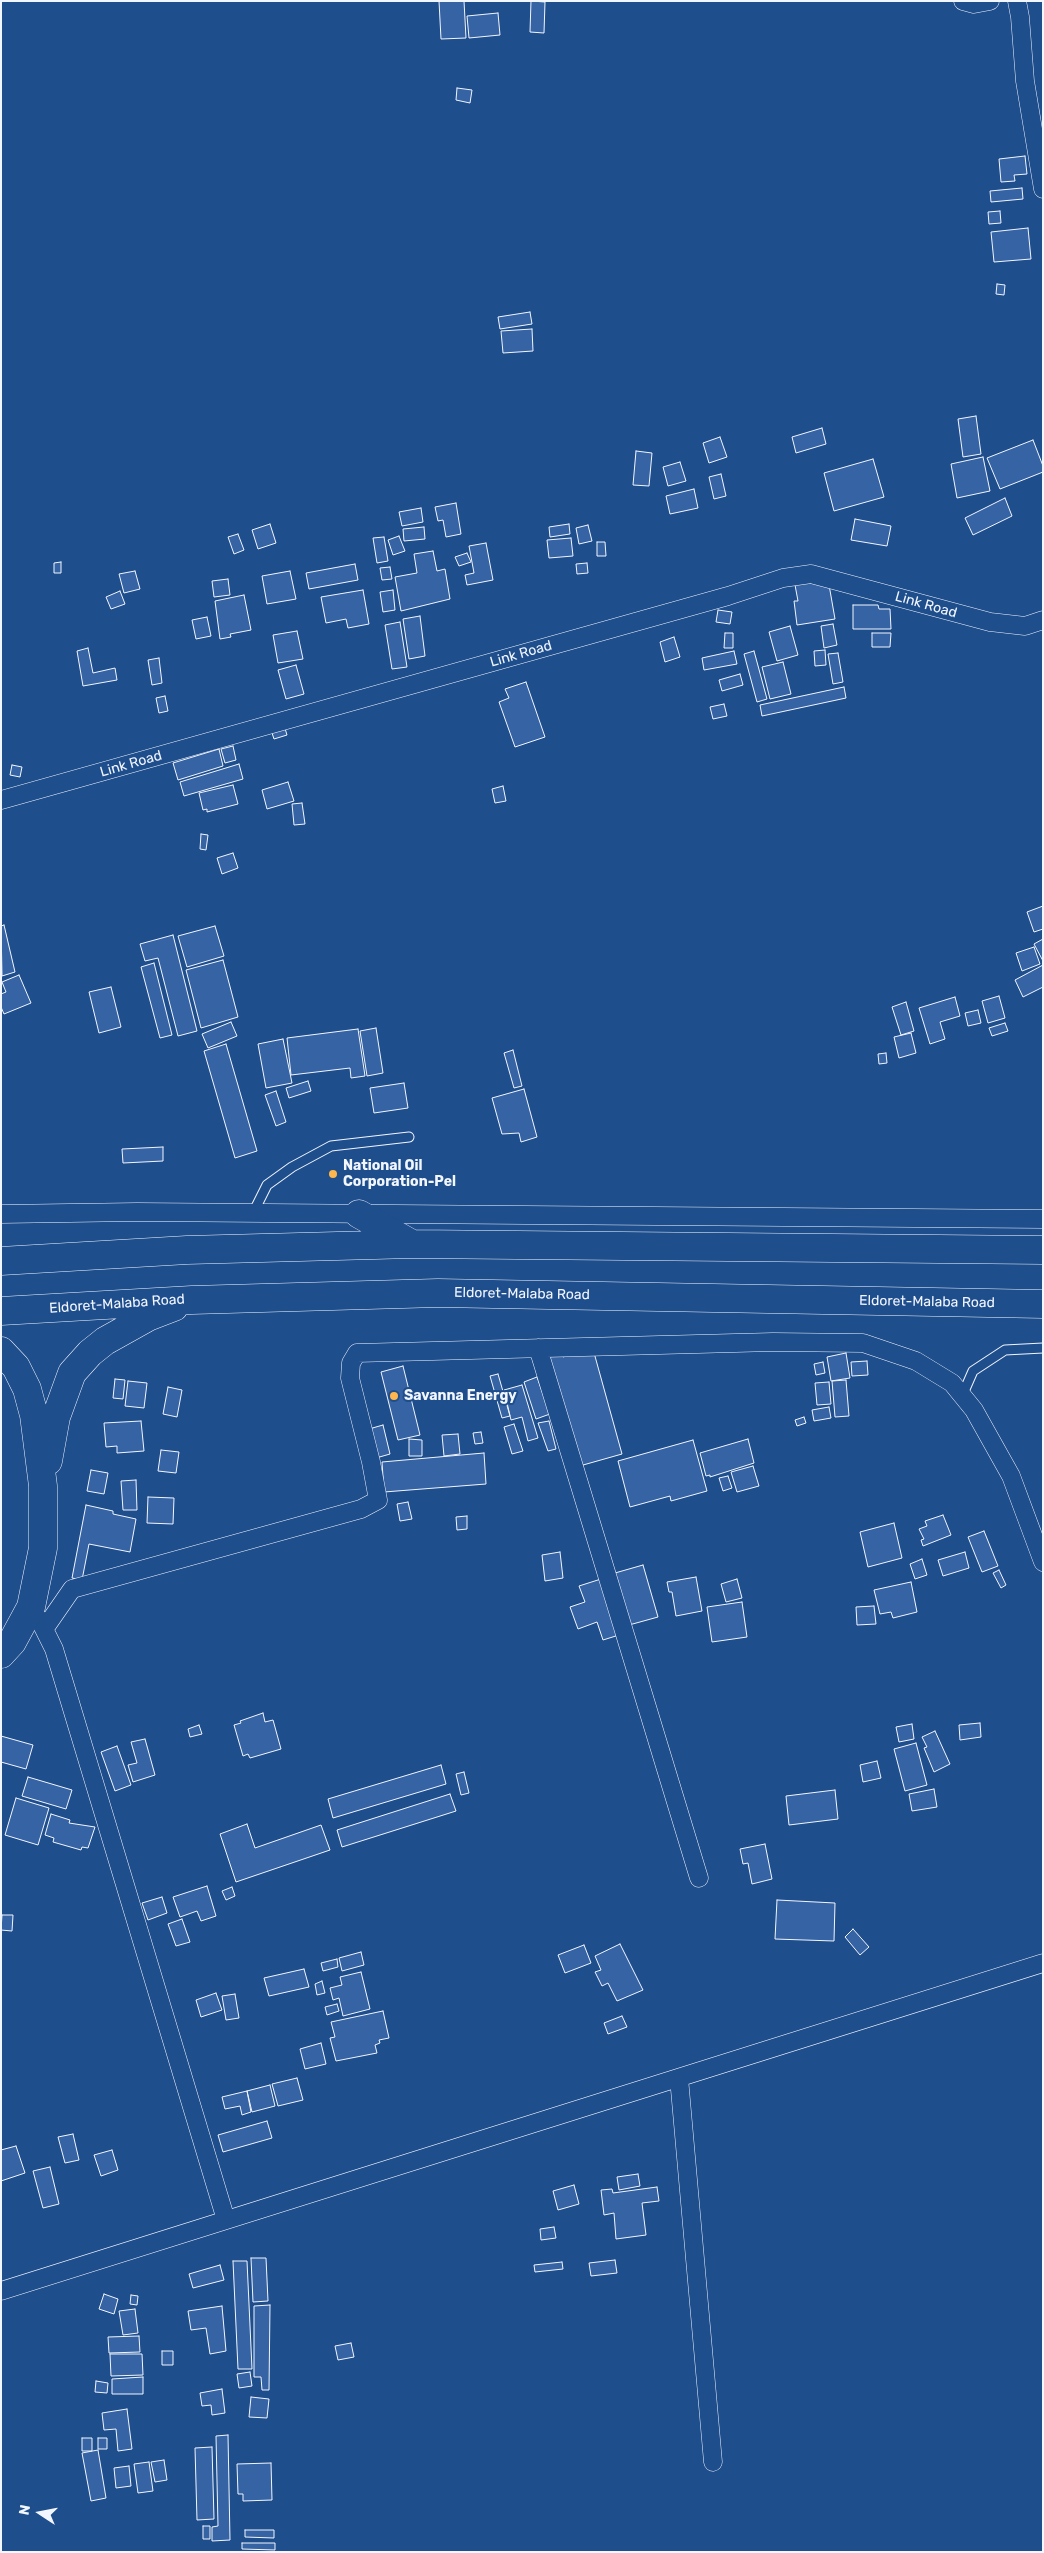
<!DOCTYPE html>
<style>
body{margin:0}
#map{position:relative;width:1044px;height:2553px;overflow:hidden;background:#1f4e8c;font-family:Rubik,sans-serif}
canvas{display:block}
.frame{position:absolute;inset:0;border:2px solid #f2f6ff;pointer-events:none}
.north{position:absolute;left:15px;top:2488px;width:50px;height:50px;-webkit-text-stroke:4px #1f4e8c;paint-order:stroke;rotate:281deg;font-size:14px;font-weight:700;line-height:20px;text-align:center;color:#f2f6ff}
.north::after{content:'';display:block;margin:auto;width:18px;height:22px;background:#f2f6ff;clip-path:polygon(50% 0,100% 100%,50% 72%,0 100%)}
</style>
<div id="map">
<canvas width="1044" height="2553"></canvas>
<div class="frame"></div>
<div class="north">N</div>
</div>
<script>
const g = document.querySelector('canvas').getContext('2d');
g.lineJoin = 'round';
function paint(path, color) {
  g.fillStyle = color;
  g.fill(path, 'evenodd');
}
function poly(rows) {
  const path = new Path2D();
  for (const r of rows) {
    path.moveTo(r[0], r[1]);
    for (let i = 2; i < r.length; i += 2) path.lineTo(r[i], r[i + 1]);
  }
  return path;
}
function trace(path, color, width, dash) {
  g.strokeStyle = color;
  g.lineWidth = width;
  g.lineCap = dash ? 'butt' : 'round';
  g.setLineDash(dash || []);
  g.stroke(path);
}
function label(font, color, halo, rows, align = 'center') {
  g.font = font + ' Rubik,sans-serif';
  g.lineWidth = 4;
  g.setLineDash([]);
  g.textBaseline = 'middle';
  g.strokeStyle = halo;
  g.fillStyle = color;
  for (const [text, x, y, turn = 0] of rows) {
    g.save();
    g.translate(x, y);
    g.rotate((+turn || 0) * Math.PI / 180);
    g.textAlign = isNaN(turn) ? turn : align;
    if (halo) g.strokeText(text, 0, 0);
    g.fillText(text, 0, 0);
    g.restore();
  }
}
const building = poly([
 [439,1,464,1,466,38,441,39,439,1],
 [531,1,545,2,544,33,530,32,531,1],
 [498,13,500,35,469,38,467,16,498,13],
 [457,88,472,90,470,103,456,100,457,88],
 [1025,156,1027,174,1014,175,1015,181,1001,182,999,159,1025,156],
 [1022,188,1023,199,991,202,990,191,1022,188],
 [1000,211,1001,223,989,224,988,212,1000,211],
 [1028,228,1031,259,994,262,991,232,1028,228],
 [997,284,1005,285,1004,295,996,294,997,284],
 [530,312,532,324,500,329,498,317,530,312],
 [532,329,533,351,503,353,501,331,532,329],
 [976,416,981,454,963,457,958,419,976,416],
 [822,428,826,444,796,453,792,437,822,428],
 [720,437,727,457,709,463,703,443,720,437],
 [1033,440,1043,466,1043,472,1000,489,987,458,1033,440],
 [636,451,652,453,649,486,633,485,636,451],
 [983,457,990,491,957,498,951,464,983,457],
 [873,459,884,497,834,511,824,473,873,459],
 [680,462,686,481,668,486,663,467,680,462],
 [721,474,726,496,714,499,709,477,721,474],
 [694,489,698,508,670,514,666,496,694,489],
 [1005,498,1012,516,973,535,965,518,1005,498],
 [456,503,461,534,446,537,443,520,438,521,435,507,456,503],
 [421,508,423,522,402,526,399,512,421,508],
 [855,519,891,526,887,546,851,540,855,519],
 [270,524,276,543,258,549,252,530,270,524],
 [569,524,570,534,550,537,549,527,569,524],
 [588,525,592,541,579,544,576,528,588,525],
 [424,527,425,539,404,541,403,529,424,527],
 [238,534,244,550,234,554,228,537,238,534],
 [399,536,405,551,393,555,388,540,399,536],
 [384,537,388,561,377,563,373,538,384,537],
 [571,538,573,556,549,558,547,540,571,538],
 [597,542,605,542,606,556,597,556,597,542],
 [486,543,493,580,467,585,465,575,474,573,469,546,486,543],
 [433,551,437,571,445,569,450,599,401,611,395,577,417,573,414,554,433,551],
 [467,553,471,562,459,566,455,557,467,553],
 [61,562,61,573,54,573,54,563,61,562],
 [587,563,588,573,577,574,576,564,587,563],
 [355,564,358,580,309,589,306,573,355,564],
 [390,567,392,579,382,580,380,568,390,567],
 [135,571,140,589,124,593,119,574,135,571],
 [290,571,296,599,267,604,262,576,290,571],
 [228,579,230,595,214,597,212,581,228,579],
 [828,579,835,619,797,625,794,601,798,601,795,585,828,579],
 [363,590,369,624,348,628,346,619,326,623,321,597,363,590],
 [393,590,395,610,383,612,380,592,393,590],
 [120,591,125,604,111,609,106,597,120,591],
 [244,595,251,630,230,634,231,637,220,639,215,601,244,595],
 [853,605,878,605,879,609,890,609,891,629,853,629,853,605],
 [718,610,732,612,730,624,716,622,718,610],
 [420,616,425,656,409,659,403,619,420,616],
 [207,617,211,636,196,639,192,620,207,617],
 [400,622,407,667,392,669,385,625,400,622],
 [833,624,837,645,824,648,821,626,833,624],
 [790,626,798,655,777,661,769,632,790,626],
 [297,631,303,659,278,663,273,635,297,631],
 [725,633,733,633,733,648,724,648,725,633],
 [872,633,891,633,890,647,872,647,872,633],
 [674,637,680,657,665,662,660,642,674,637],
 [88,648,93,673,115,668,117,680,83,686,77,651,88,648],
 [825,650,826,665,815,666,814,651,825,650],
 [734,651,737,664,704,670,702,658,734,651],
 [754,651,767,699,757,702,744,654,754,651],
 [838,653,843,682,833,684,828,654,838,653],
 [159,658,162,683,152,685,148,660,159,658],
 [783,662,791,694,770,699,762,667,783,662],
 [296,665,304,694,286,699,278,670,296,665],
 [740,674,743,685,722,691,719,680,740,674],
 [526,682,545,737,515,747,499,702,509,698,505,689,526,682],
 [844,687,846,698,762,716,760,705,844,687],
 [165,696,168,711,159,713,156,698,165,696],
 [724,704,727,716,713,719,710,707,724,704],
 [284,725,287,735,274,739,271,730,284,725],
 [233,746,236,760,225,763,221,749,233,746],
 [219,749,223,766,178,780,173,763,219,749],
 [239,764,243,779,184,796,180,782,239,764],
 [12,765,22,767,20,777,10,775,12,765],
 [288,782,294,801,267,809,262,790,288,782],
 [233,785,238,804,207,812,207,809,203,810,199,793,233,785],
 [503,786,506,801,495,803,492,789,503,786],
 [302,803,305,824,294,825,292,804,302,803],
 [201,834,208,835,206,850,200,849,201,834],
 [233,853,238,868,222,874,217,858,233,853],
 [1043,906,1043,929,1034,932,1027,912,1043,906],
 [4,925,15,972,2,976,1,926,4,925],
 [215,926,224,956,187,967,178,936,215,926],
 [173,935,197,1031,178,1036,158,958,145,961,140,944,173,935],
 [1043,939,1043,961,1034,944,1043,939],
 [1034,947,1040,964,1022,971,1016,953,1034,947],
 [223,960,238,1017,201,1028,186,970,223,960],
 [154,963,172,1035,160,1038,141,967,154,963],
 [1043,965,1043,987,1023,997,1015,980,1043,965],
 [19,975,31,1003,4,1014,1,1007,1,994,6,992,2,982,19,975],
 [111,987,121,1027,99,1033,89,992,111,987],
 [999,996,1005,1018,988,1023,982,1001,999,996],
 [955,997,960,1016,940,1022,945,1039,930,1044,919,1008,955,997],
 [906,1002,914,1031,901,1035,892,1007,906,1002],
 [978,1010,981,1023,968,1026,965,1013,978,1010],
 [231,1022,237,1036,208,1048,202,1034,231,1022],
 [1005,1023,1008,1031,992,1036,989,1028,1005,1023],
 [376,1028,383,1073,367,1076,360,1031,376,1028],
 [358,1029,365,1076,351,1078,350,1068,291,1075,287,1038,358,1029],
 [911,1033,916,1053,899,1058,894,1037,911,1033],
 [283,1039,292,1083,266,1088,258,1044,283,1039],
 [226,1044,257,1151,235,1158,204,1051,226,1044],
 [513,1050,522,1086,514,1088,504,1053,513,1050],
 [886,1053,887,1063,879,1064,878,1054,886,1053],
 [308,1081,311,1091,289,1098,286,1088,308,1081],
 [404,1083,408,1108,374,1113,370,1088,404,1083],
 [524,1089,537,1137,521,1142,519,1133,502,1134,492,1098,524,1089],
 [276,1091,286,1122,276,1126,265,1095,276,1091],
 [163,1147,163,1161,123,1163,122,1149,163,1147],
 [593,1349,622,1454,576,1467,546,1358,562,1354,563,1357,593,1349],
 [846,1353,850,1378,831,1381,827,1357,846,1353],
 [867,1361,868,1375,852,1376,851,1362,867,1361],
 [823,1362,825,1373,816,1375,814,1364,823,1362],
 [403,1366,420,1435,398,1440,381,1372,403,1366],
 [498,1374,510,1416,502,1418,490,1376,498,1374],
 [537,1377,550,1414,536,1419,524,1382,537,1377],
 [115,1379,125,1380,123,1399,113,1398,115,1379],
 [846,1380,849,1416,835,1417,832,1381,846,1380],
 [128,1381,147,1383,144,1408,125,1406,128,1381],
 [829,1382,831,1404,817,1405,815,1383,829,1382],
 [522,1385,538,1438,528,1441,522,1417,511,1420,504,1390,522,1385],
 [168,1387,182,1390,177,1417,163,1414,168,1387],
 [829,1407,831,1418,814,1421,812,1410,829,1407],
 [804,1417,806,1423,797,1426,795,1420,804,1417],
 [141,1421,144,1451,117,1453,117,1446,106,1447,104,1423,141,1421],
 [549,1421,556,1449,548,1451,538,1423,549,1421],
 [514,1424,523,1451,512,1454,504,1427,514,1424],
 [383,1425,390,1454,376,1458,369,1429,383,1425],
 [481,1432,483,1443,475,1444,473,1433,481,1432],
 [458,1434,460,1454,444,1456,442,1435,458,1434],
 [409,1439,422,1440,422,1456,409,1456,409,1439],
 [748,1439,754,1463,710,1477,710,1475,706,1476,700,1453,748,1439],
 [693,1440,707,1491,671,1501,670,1496,630,1507,618,1461,693,1440],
 [161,1450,179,1452,176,1473,158,1471,161,1450],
 [484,1453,486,1484,384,1492,382,1462,484,1453],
 [753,1466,759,1486,737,1492,731,1472,753,1466],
 [91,1470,108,1473,104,1494,87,1491,91,1470],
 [728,1476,732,1488,723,1491,719,1478,728,1476],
 [136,1480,137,1510,123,1510,121,1481,136,1480],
 [148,1497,174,1498,173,1524,147,1523,148,1497],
 [408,1502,412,1519,400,1521,397,1504,408,1502],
 [86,1505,113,1511,113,1514,136,1519,130,1552,89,1544,82,1580,72,1578,86,1505],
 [943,1515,951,1535,923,1546,921,1540,924,1539,919,1529,927,1526,925,1521,943,1515],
 [467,1516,467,1529,457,1530,456,1517,467,1516],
 [894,1523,902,1558,868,1567,860,1532,894,1523],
 [984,1531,998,1566,982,1572,968,1537,984,1531],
 [560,1552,563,1578,545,1581,542,1555,560,1552],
 [965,1552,969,1568,943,1576,938,1560,965,1552],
 [922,1559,927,1575,915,1579,910,1564,922,1559],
 [643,1565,658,1617,629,1625,615,1573,643,1565],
 [999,1570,1006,1585,1001,1588,993,1573,999,1570],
 [696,1577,702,1611,676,1616,672,1592,669,1592,667,1582,696,1577],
 [601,1579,619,1635,603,1640,597,1622,578,1629,570,1607,585,1602,579,1586,601,1579],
 [737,1579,742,1598,726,1602,721,1584,737,1579],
 [911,1582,917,1612,893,1618,891,1612,880,1614,874,1590,911,1582],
 [742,1602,747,1637,712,1642,707,1607,742,1602],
 [874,1606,876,1624,857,1625,856,1607,874,1606],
 [263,1713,265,1722,273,1720,281,1749,250,1758,248,1754,243,1756,234,1725,241,1723,240,1721,263,1713],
 [980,1723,981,1737,960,1740,959,1725,980,1723],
 [912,1724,914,1739,899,1742,896,1727,912,1724],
 [199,1725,202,1734,190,1737,188,1729,199,1725],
 [935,1731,950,1764,934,1772,924,1748,927,1747,922,1737,935,1731],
 [1,1736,33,1745,26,1769,1,1762,1,1736],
 [145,1739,155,1775,133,1782,128,1765,137,1763,131,1742,145,1739],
 [916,1743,927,1785,905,1791,894,1749,916,1743],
 [117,1746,131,1785,115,1791,101,1752,117,1746],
 [877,1761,881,1778,863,1782,860,1765,877,1761],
 [441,1765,446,1784,333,1818,328,1799,441,1765],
 [464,1772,469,1793,461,1795,456,1774,464,1772],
 [28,1777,72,1790,66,1809,22,1796,28,1777],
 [934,1789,937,1807,912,1811,909,1794,934,1789],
 [835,1790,838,1819,789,1825,786,1796,835,1790],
 [450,1794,456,1811,342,1847,337,1830,450,1794],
 [16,1798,49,1808,38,1845,5,1835,16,1798],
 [51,1814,70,1820,69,1823,95,1827,88,1848,82,1847,81,1850,53,1842,54,1838,45,1835,51,1814],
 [247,1824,255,1848,321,1825,330,1850,236,1882,220,1834,247,1824],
 [765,1844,772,1879,752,1884,748,1863,743,1864,740,1849,765,1844],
 [207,1886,216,1916,201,1921,197,1911,180,1917,173,1897,207,1886],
 [232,1887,235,1896,226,1900,222,1891,232,1887],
 [162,1897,167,1913,148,1920,142,1903,162,1897],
 [777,1900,835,1903,834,1941,775,1939,777,1900],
 [2,1915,13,1915,12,1931,1,1930,2,1915],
 [182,1919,190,1942,176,1946,168,1924,182,1919],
 [853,1929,869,1947,860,1955,845,1937,853,1929],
 [620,1944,643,1990,617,2001,608,1983,602,1986,595,1972,601,1970,595,1956,620,1944],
 [584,1945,591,1963,565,1973,558,1955,584,1945],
 [361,1952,364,1965,342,1971,339,1958,361,1952],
 [337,1959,338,1967,323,1971,321,1963,337,1959],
 [304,1969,309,1987,269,1996,264,1978,304,1969],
 [361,1972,370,2009,343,2016,339,1998,333,2000,330,1988,342,1985,340,1977,361,1972],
 [322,1981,325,1993,317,1995,315,1984,322,1981],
 [216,1993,222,2010,201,2017,196,2000,216,1993],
 [235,1994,239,2018,226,2020,222,1996,235,1994],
 [337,2004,339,2011,327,2015,325,2007,337,2004],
 [383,2011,389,2038,379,2040,380,2043,375,2045,377,2053,336,2061,330,2038,335,2037,331,2022,383,2011],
 [622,2016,627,2027,608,2034,604,2023,622,2016],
 [321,2043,326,2064,305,2069,300,2049,321,2043],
 [297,2078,303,2100,278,2106,272,2084,297,2078],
 [270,2085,275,2106,252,2112,247,2091,270,2085],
 [247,2091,251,2112,242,2115,240,2106,225,2109,222,2097,247,2091],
 [267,2121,272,2138,223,2152,218,2135,267,2121],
 [73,2134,79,2160,65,2163,58,2137,73,2134],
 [16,2146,25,2173,1,2181,1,2150,16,2146],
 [112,2150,118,2170,101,2176,94,2155,112,2150],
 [50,2167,59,2204,43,2208,33,2171,50,2167],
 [638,2174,640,2186,619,2190,617,2177,638,2174],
 [574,2185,579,2204,558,2210,553,2191,574,2185],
 [657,2187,659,2201,642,2203,646,2235,616,2239,614,2213,604,2215,601,2190,612,2189,613,2193,657,2187],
 [554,2227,556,2238,541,2240,540,2229,554,2227],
 [251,2258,266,2258,268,2301,253,2302,251,2258],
 [615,2260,617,2273,591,2276,589,2263,615,2260],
 [233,2261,247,2261,252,2369,238,2369,233,2261],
 [562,2262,563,2269,535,2272,534,2265,562,2262],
 [220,2265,224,2280,193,2288,189,2274,220,2265],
 [104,2294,118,2299,114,2314,99,2309,104,2294],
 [131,2295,138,2296,137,2305,130,2304,131,2295],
 [270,2305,269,2390,262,2390,261,2377,254,2377,254,2306,270,2305],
 [222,2306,226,2351,210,2354,206,2328,191,2330,188,2311,222,2306],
 [135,2309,138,2333,123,2335,119,2311,135,2309],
 [139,2336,140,2352,109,2353,108,2337,139,2336],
 [351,2343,354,2357,338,2360,335,2346,351,2343],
 [162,2351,173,2351,173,2365,162,2365,162,2351],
 [110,2354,142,2354,143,2375,111,2376,110,2354],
 [250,2372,252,2386,239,2388,237,2374,250,2372],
 [143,2377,143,2394,112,2394,112,2379,143,2377],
 [96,2381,108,2383,107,2393,95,2392,96,2381],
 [222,2389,225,2413,212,2415,211,2405,202,2406,200,2393,222,2389],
 [251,2397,269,2399,267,2418,249,2417,251,2397],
 [127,2409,132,2449,118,2451,116,2429,104,2430,102,2413,127,2409],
 [228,2435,230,2540,212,2541,212,2527,218,2526,216,2436,228,2435],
 [82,2438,92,2438,92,2451,82,2451,82,2438],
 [98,2438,107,2438,107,2449,98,2449,98,2438],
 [212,2447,214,2519,197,2520,195,2448,212,2447],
 [98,2450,106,2498,91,2501,82,2453,98,2450],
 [164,2460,167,2480,155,2482,151,2462,164,2460],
 [149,2462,153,2491,138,2493,134,2464,149,2462],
 [271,2463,272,2500,243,2501,243,2494,238,2494,237,2464,271,2463],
 [129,2466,131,2486,116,2488,114,2468,129,2466],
 [203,2526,210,2526,210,2539,203,2539,203,2526],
 [245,2530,274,2530,274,2538,245,2537,245,2530],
 [242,2543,275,2543,275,2550,242,2549,242,2543]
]);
const service = poly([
 [253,1213,267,1185,292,1167,331,1146,409,1137],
 [962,1396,973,1371,1005,1350,1043,1348]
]);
const minor = poly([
 [963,1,974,4,990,1],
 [1017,1,1020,17,1025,81,1043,189],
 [1,800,728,596,783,578,811,574,990,622,1025,626,1043,620],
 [1,1214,137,1212,1043,1219],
 [538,1348,699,1878],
 [39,1619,54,1649,226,2220],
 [45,1628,72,1589,361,1509,378,1500,371,1462,350,1378,351,1363,357,1353,773,1342,863,1343,916,1361,952,1383,974,1410,1011,1476,1043,1562],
 [679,2078,713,2462],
 [1,2291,1043,1963]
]);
const trunk = poly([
 [359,1214,412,1244],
 [1,1261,187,1250,412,1244,1043,1250],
 [1,1311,192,1300,438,1293,1043,1304],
 [1,1351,16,1367,27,1389,34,1415,43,1486,43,1548,31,1607,12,1642,1,1654],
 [48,1461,56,1417,72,1373,90,1353,105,1341,148,1317,174,1307]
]);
const markers = [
 [333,1174,5,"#ffb74d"],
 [394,1396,5,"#ffb74d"]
];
const streetNames = [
 ["Link Road",926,605,16],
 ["Link Road",521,654,-16],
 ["Link Road",131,764,-16],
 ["Eldoret-Malaba Road",522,1294,1],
 ["Eldoret-Malaba Road",927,1302,1],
 ["Eldoret-Malaba Road",117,1304,-4]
];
const poiNames = [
 ["National Oil",343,1166],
 ["Corporation-Pel",343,1182],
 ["Savanna Energy",404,1396]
];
paint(building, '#3563a3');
trace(building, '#f2f6ff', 1);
trace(service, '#f2f6ff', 11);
trace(minor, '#f2f6ff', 19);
trace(trunk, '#f2f6ff', 29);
trace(service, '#1f4e8c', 9);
trace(minor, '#1f4e8c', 18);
trace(trunk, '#1f4e8c', 28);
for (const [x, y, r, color] of markers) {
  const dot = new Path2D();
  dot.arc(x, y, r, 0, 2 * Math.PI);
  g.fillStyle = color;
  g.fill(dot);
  trace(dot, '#1f4e8c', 2);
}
label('14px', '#f2f6ff', '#1f4e8c', streetNames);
label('bold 14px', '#f2f6ff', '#1f4e8c', poiNames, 'left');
</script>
